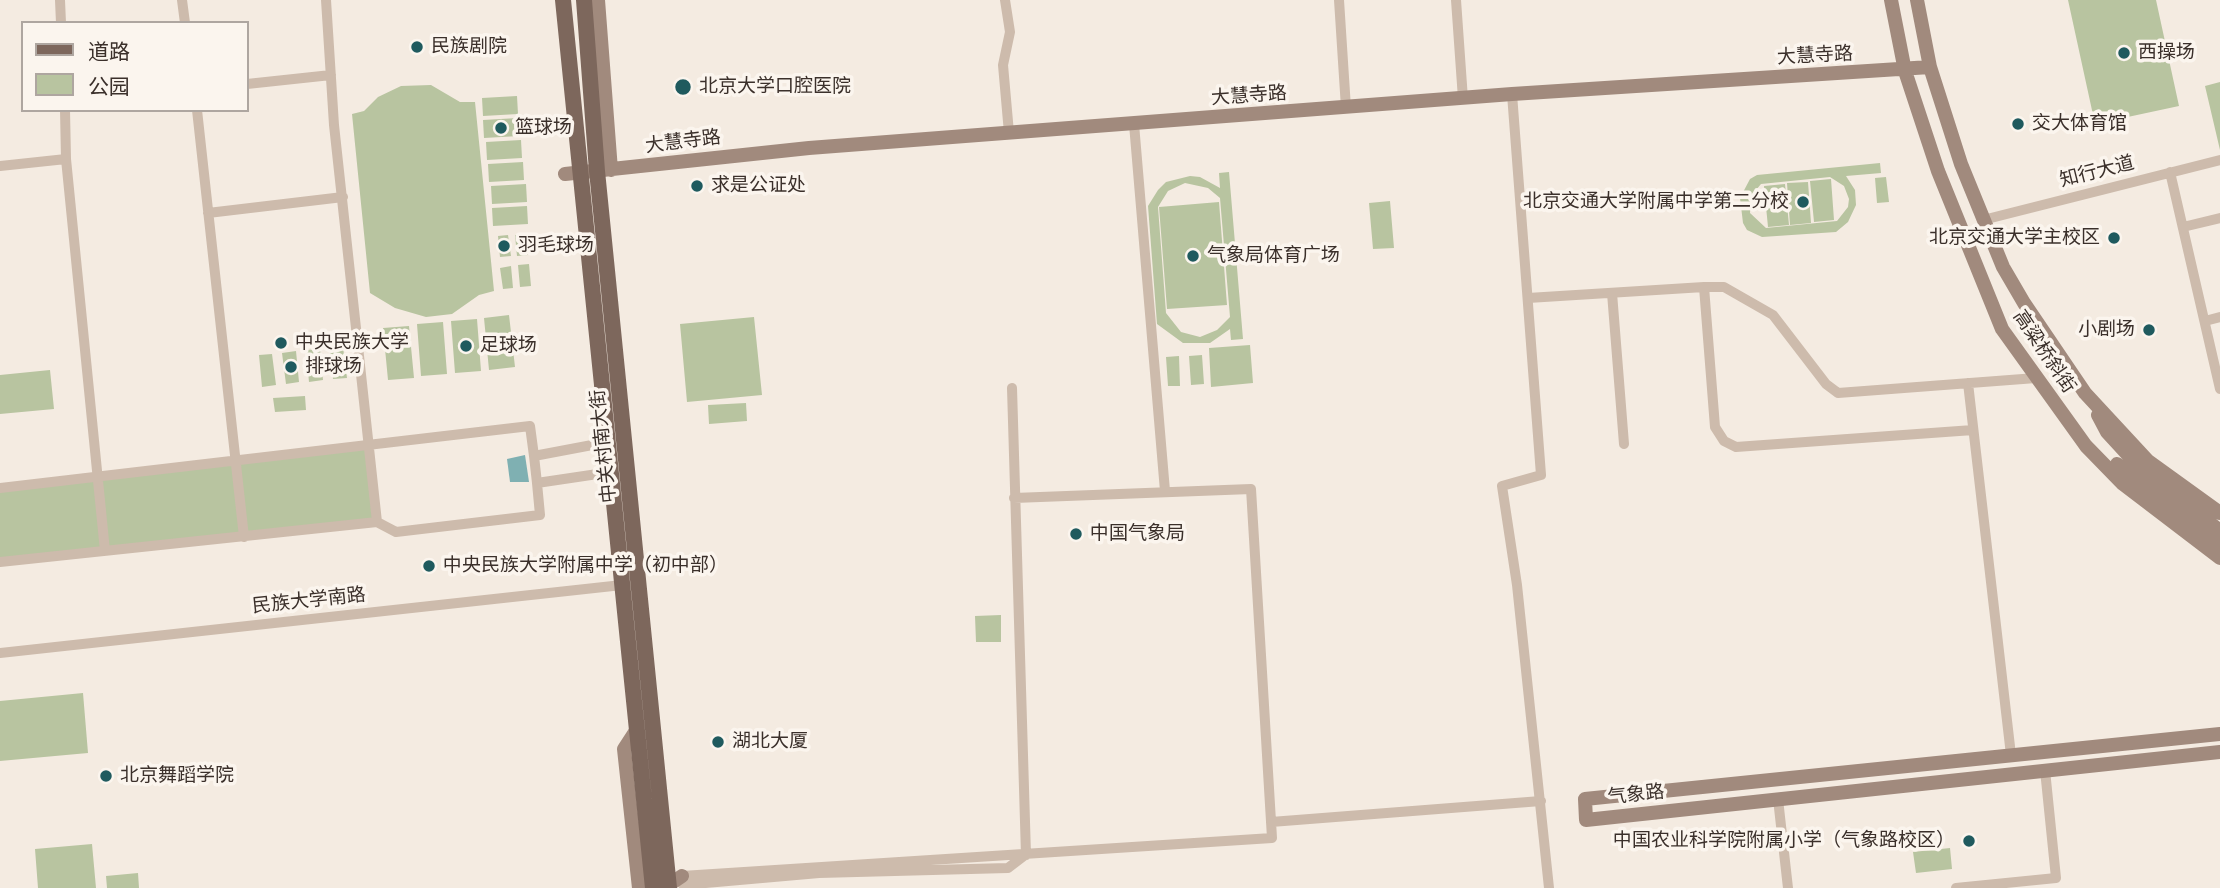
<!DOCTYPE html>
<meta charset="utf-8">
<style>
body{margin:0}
#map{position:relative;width:2220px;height:888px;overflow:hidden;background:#f4ebe1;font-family:Manrope,"Noto Sans SC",sans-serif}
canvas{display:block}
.legend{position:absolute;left:21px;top:21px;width:228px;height:91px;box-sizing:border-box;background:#fbf5ee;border:2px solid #aea6a0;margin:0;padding:9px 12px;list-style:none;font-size:21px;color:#3b302b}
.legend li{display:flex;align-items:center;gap:14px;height:35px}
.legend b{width:35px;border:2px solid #aea6a0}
</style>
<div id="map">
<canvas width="2220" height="888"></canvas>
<ul class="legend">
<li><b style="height:9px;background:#7d675c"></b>道路</li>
<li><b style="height:19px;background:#b8c4a0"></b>公园</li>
</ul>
</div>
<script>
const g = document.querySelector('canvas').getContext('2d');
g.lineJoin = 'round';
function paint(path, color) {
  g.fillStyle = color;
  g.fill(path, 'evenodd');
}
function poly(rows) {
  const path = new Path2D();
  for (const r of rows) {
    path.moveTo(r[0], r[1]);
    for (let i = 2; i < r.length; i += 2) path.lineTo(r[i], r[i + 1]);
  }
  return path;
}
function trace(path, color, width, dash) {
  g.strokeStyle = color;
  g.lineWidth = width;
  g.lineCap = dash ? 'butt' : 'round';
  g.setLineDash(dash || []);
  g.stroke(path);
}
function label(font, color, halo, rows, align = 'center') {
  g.font = font + ' Manrope,"Noto Sans SC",sans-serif';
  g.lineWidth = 7;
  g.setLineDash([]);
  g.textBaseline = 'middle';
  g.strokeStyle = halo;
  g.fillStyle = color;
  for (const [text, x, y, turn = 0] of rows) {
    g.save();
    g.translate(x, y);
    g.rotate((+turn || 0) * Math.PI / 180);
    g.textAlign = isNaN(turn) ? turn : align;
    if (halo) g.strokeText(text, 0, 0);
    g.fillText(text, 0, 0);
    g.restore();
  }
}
const green = poly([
 [2068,0,2156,0,2179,106,2095,124],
 [2220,82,2220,150,2205,86],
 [431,85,460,102,475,102,494,291,479,295,452,314,426,317,395,308,370,293,352,114,364,111,378,97,401,86],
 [517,96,518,114,483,116,482,98],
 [518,118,519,136,484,138,483,120],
 [521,140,522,158,487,160,486,142],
 [523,162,524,180,489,182,488,164],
 [1880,163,1881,173,1846,176,1855,190,1856,205,1848,222,1836,232,1762,237,1747,230,1743,223,1740,198,1750,179,1757,175],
 [1830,177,1844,186,1849,199,1848,207,1837,221,1766,228,1750,213,1751,196,1761,184],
 [1229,172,1243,339,1231,340,1230,329,1210,343,1183,343,1157,324,1148,206,1158,190,1166,182,1190,176,1200,177,1220,188,1219,173],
 [1185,183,1208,188,1220,198,1230,317,1217,330,1200,337,1181,332,1166,313,1158,207,1168,191],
 [1886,177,1889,202,1877,203,1875,178],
 [1831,179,1834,220,1814,222,1810,181],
 [1808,182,1811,223,1790,225,1787,183],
 [526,184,527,202,492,204,491,186],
 [1785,184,1789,225,1768,227,1764,186],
 [1390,201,1394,248,1373,249,1369,203],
 [1219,202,1227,305,1167,309,1159,207],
 [527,206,528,224,493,226,492,208],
 [526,234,528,255,517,256,515,235],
 [508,235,511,256,500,257,498,236],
 [529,264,531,286,520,287,518,265],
 [511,266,513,288,503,289,500,268],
 [509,315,515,367,489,370,484,318],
 [754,317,762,395,687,402,680,324],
 [477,319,481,371,455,373,451,321],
 [443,322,447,374,421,376,417,324],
 [409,326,414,378,388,380,383,328],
 [1250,345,1253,383,1211,387,1209,348],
 [343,347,347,378,333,379,330,348],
 [320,349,323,380,309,382,306,350],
 [296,351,299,382,286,384,282,353],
 [272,354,276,385,262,387,259,355],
 [1202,355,1204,384,1191,385,1189,356],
 [1179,356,1180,386,1168,386,1166,357],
 [50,370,54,409,0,414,0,375],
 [305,396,306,410,275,412,273,398],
 [746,403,747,421,709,424,708,405],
 [369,445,377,522,0,562,0,488],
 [1001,615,1001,642,976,642,975,616],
 [83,693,88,753,0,761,0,701],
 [92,844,96,888,38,888,35,849],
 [1950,848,1952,869,1916,873,1913,852],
 [138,873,139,888,107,888,106,876]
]);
const water = poly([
 [525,455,529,482,510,482,507,459]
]);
const street = poly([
 [60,0,61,23],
 [182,0,185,23],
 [326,0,334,125,377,522],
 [1005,0,1010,32,1003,65,1009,133],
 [1339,0,1346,108],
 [1456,0,1463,99],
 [247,84,331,75],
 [1512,94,1541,475,1502,486,1517,585,1549,888],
 [65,110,66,159,105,551],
 [197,110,244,537],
 [1134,124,1165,491],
 [0,166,66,159],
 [2170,172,2220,389],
 [208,213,343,197],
 [1983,220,2220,160],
 [2183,227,2220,218],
 [1704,287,1724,287,1773,315,1826,384,1838,393,2036,378],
 [1612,293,1624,444],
 [1528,298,1704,287,1715,427,1724,441,1736,447,1973,430],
 [2205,321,2220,317],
 [1968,383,2011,755],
 [1012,388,1026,855],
 [534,456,537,483],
 [0,488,530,426,534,456,608,442],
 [0,562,377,522,396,532,540,515,537,483,611,472],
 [0,653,622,585],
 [1778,799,1788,888],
 [1271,822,1541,801],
 [682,876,1272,838,1251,489,1014,498],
 [683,885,819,873,1008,868,1025,855],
 [1956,888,2056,878,2045,770]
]);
const secondary = poly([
 [598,0,611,170],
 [1891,0,1905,71,1938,171,2002,329,2086,446,2123,484,2220,558],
 [1917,0,1930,67,1961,164,2003,267,2024,303,2085,393,2148,461,2220,513],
 [565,174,809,148,1512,94,1930,67],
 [2098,415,2107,432,2141,469,2220,531],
 [2117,464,2220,546],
 [637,729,624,749,639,888],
 [2220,734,1585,799,1586,820,2220,752],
 [664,888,682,876]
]);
const primary = poly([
 [563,0,653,888],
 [584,0,597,171,669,888]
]);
const markers = [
 [417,47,7,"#1f5a5e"],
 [2124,53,7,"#1f5a5e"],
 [683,87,9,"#1f5a5e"],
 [2018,124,7,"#1f5a5e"],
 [501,128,7,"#1f5a5e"],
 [697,186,7,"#1f5a5e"],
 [1803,202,7,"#1f5a5e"],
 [2114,238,7,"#1f5a5e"],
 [504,246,7,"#1f5a5e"],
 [1193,256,7,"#1f5a5e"],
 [2149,330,7,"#1f5a5e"],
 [281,343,7,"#1f5a5e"],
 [466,346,7,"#1f5a5e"],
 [291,367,7,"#1f5a5e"],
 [1076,534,7,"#1f5a5e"],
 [429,566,7,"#1f5a5e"],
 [718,742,7,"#1f5a5e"],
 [106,776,7,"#1f5a5e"],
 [1969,841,7,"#1f5a5e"]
];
const poiNames = [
 ["民族剧院",431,47],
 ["西操场",2138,53],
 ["北京大学口腔医院",699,87],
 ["交大体育馆",2032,124],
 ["篮球场",515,128],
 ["求是公证处",711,186],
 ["北京交通大学附属中学第二分校",1789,202,"right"],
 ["北京交通大学主校区",2100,238,"right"],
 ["羽毛球场",518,246],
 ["气象局体育广场",1207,256],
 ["小剧场",2135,330,"right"],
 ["中央民族大学",295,343],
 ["足球场",480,346],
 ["排球场",305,367],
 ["中国气象局",1090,534],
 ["中央民族大学附属中学（初中部）",443,566],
 ["湖北大厦",732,742],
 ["北京舞蹈学院",120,776],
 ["中国农业科学院附属小学（气象路校区）",1955,841,"right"]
];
const streetNames = [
 ["大慧寺路",1815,56,-3],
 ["大慧寺路",1249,96,-4],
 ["大慧寺路",683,142,-7],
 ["知行大道",2097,172,-14],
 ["高粱桥斜街",2044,352,56],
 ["中关村南大街",604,446,-96],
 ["民族大学南路",309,601,-6],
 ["气象路",1636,795,-6]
];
paint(green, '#b8c4a0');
paint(water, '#7fb0b2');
trace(street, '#cdbbac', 10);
trace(secondary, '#a18a7d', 14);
trace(primary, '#7d675c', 16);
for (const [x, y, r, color] of markers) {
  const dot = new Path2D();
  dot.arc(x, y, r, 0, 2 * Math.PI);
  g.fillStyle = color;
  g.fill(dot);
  trace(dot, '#fbf5ee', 2.5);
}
label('19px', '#3b302b', '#fbf5ee', poiNames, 'left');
label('19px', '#3b302b', '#fbf5ee', streetNames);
</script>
